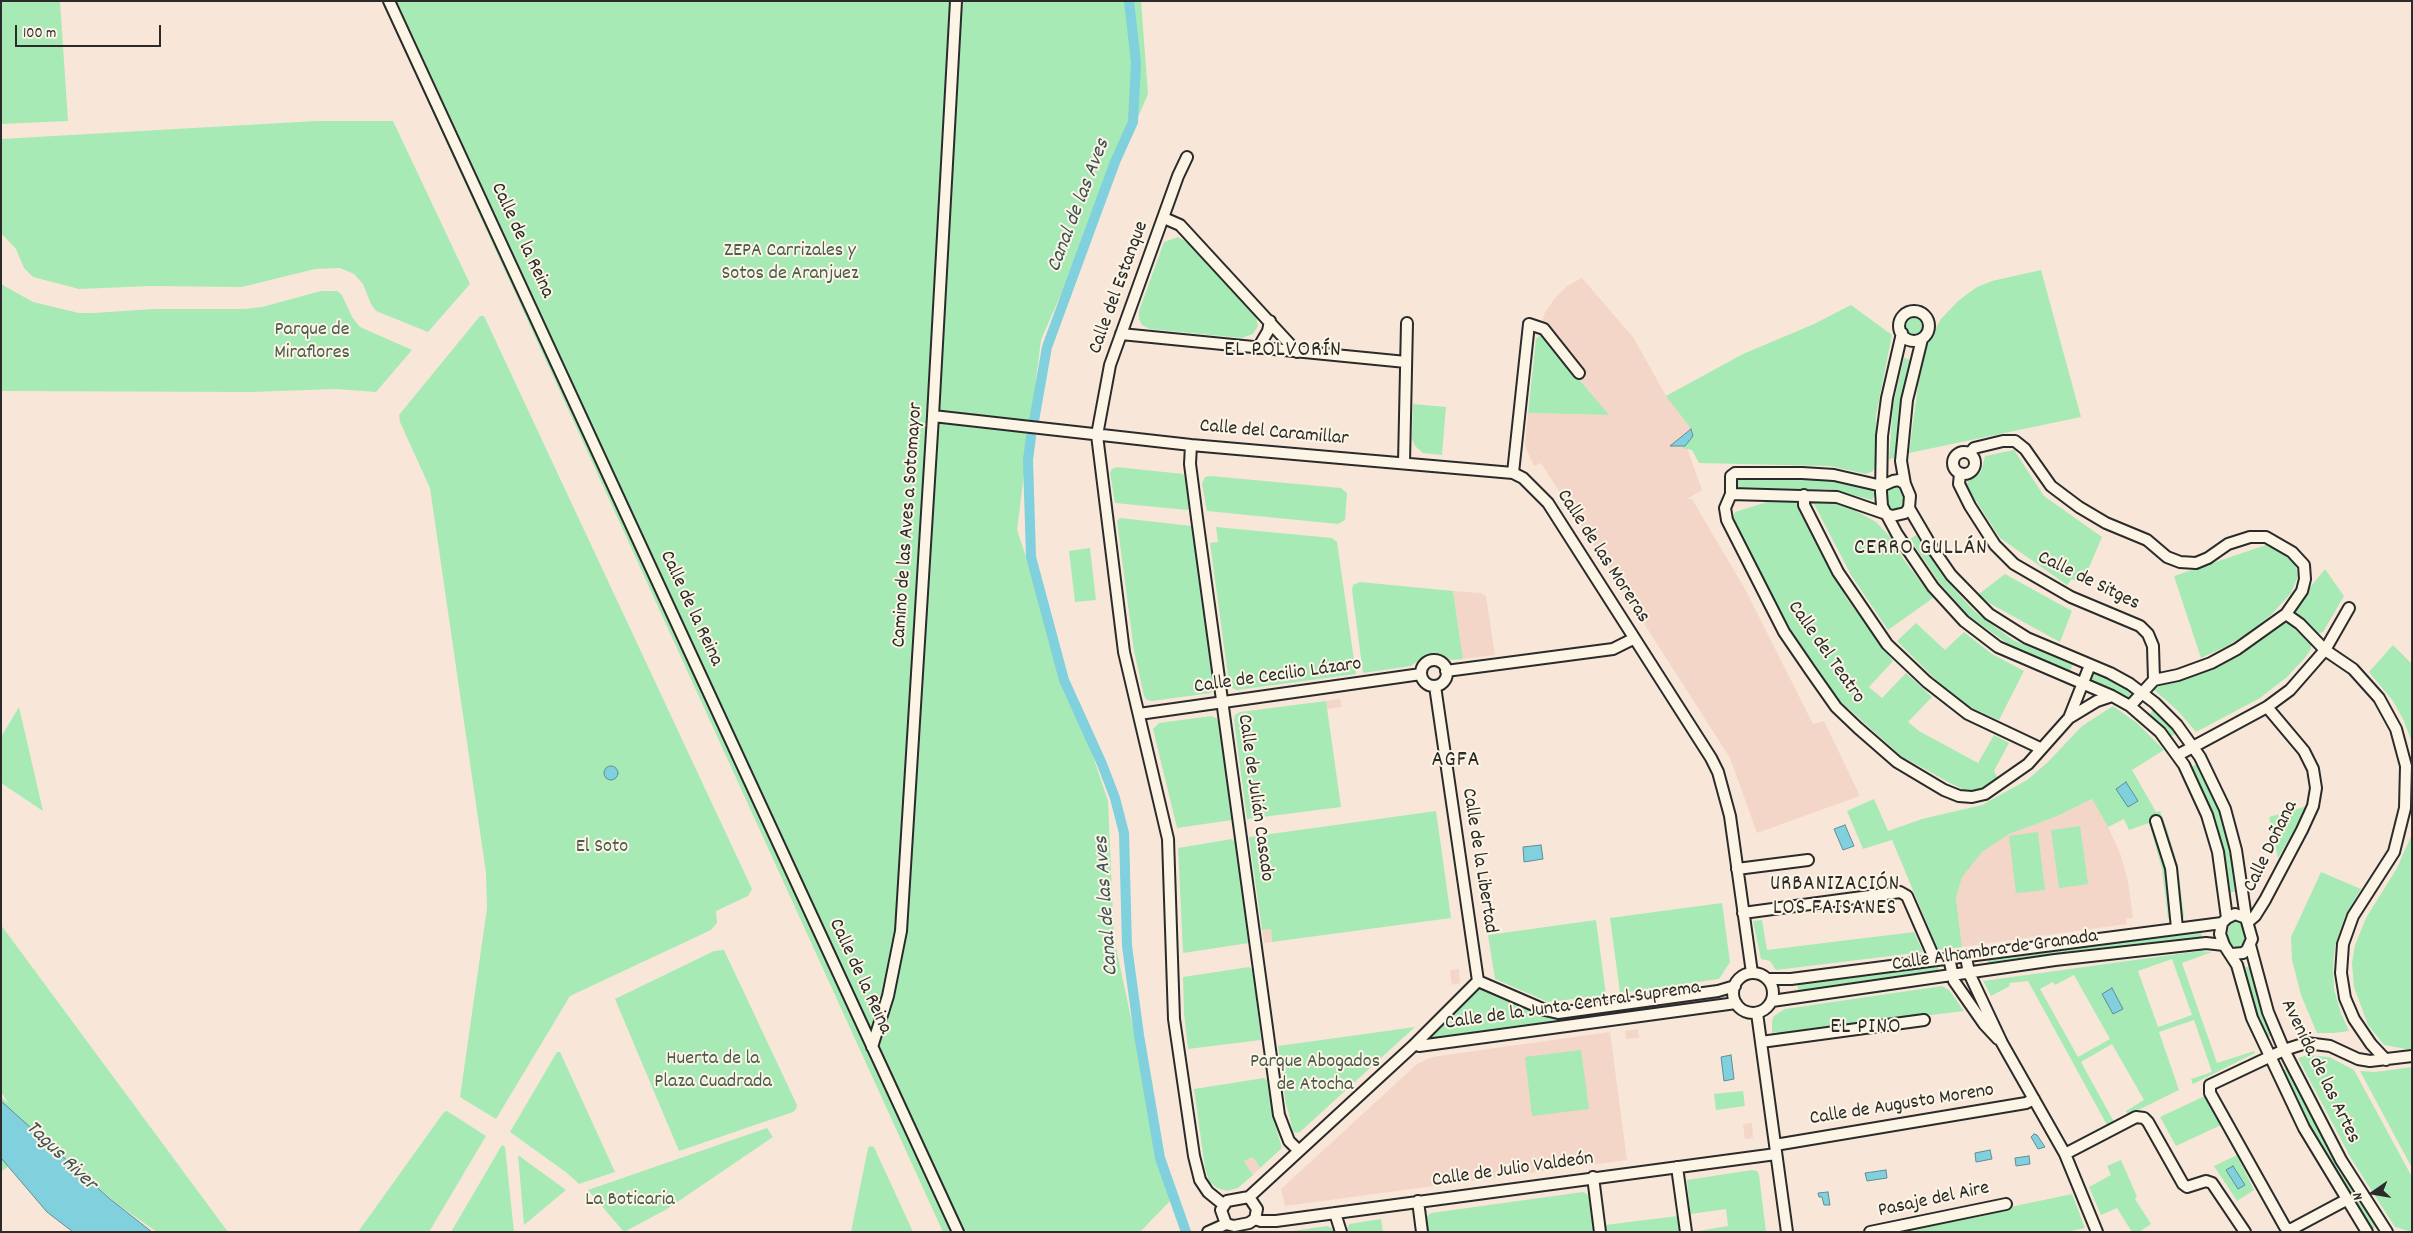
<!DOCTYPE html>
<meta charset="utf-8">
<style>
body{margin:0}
#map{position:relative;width:2413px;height:1233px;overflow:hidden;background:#f8e7d8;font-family:Dekko,sans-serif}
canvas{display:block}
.frame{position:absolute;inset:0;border:2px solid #2b2b2b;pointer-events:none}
.north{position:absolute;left:2348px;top:1168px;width:50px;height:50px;-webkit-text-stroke:4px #fcf5e5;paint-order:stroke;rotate:257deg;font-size:14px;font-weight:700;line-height:20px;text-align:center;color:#2b2b2b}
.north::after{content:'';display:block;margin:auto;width:18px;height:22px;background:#2b2b2b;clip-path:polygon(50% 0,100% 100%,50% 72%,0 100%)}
.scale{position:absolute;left:15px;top:25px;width:146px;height:22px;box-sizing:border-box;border:2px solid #2b2b2b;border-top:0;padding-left:6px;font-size:15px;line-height:18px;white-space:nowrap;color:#2b2b2b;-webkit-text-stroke:4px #fcf5e5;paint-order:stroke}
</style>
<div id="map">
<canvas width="2413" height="1233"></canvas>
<div class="frame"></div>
<div class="north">N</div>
<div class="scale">100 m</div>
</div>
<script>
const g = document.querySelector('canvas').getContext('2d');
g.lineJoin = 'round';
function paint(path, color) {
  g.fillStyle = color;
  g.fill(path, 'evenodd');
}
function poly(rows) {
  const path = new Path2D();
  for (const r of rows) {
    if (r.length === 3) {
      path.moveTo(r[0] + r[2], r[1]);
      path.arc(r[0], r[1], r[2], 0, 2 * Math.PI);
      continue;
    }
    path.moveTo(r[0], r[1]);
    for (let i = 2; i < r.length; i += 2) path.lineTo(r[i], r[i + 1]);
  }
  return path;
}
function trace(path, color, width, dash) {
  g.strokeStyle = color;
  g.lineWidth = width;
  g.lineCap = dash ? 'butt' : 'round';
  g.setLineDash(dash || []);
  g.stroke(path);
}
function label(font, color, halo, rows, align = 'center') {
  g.font = font + ' Dekko,sans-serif';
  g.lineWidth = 4;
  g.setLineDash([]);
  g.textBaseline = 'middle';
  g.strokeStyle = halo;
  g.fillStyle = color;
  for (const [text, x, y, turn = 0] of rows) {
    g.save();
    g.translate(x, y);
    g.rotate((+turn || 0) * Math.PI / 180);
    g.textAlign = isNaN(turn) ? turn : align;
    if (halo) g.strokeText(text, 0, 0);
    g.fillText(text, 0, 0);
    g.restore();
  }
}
const built = poly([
 [1582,278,1633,337,1665,394,1692,430,1693,436,1683,448,1687,448,1702,490,1687,499,1692,499,1745,589,1813,724,1824,721,1860,796,1757,833,1730,758,1604,561,1607,559,1603,552,1599,554,1541,463,1534,466,1525,446,1528,413,1608,415,1579,378,1584,374,1543,321,1544,314,1555,298,1567,286],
 [1453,591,1481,593,1486,596,1495,655,1463,659],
 [1340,699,1342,707,1327,709,1326,701],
 [2092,799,2108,827,2120,853,2128,881,2133,918,2126,919,2127,924,1962,947,1956,898,1962,877,1975,859,1989,846,2009,834,2055,817],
 [1478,806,1480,819,1472,820,1470,807],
 [1271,929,1272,942,1264,943,1262,930],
 [1459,969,1460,983,1452,985,1450,970],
 [1638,1029,1639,1038,1626,1039,1625,1031],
 [1610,1032,1627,1160,1285,1206,1281,1189,1417,1064,1432,1057],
 [1752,1123,1753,1138,1745,1139,1743,1124],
 [1253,1156,1260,1168,1253,1175,1244,1161]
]);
const green = poly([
 [1,1,60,1,68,121,1,124],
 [382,1,1141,1,1148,94,1041,340,1017,530,1108,801,1114,938,1170,1201,1140,1232,943,1232],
 [316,121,393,121,470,284,428,332,376,311,371,304,363,284,354,274,340,268,315,269,242,287,151,286,79,289,33,277,24,268,16,249,1,233,1,139],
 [1178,237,1188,243,1256,317,1258,326,1253,334,1242,338,1150,329,1142,325,1139,319,1139,311,1164,242],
 [2041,270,2081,417,1909,453,1919,378,1929,340,1941,319,1958,301,1977,287,1992,281],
 [1,284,33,302,79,313,94,313,153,309,245,309,262,307,321,291,337,291,342,295,352,317,360,327,412,350,376,392,336,389,251,392,1,391],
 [1851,305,1892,335,1876,415,1876,465,1873,471,1866,474,1830,466,1699,463,1692,450,1682,448,1693,436,1692,430,1666,396,1743,354,1814,324],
 [1915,325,10],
 [480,316,484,316,752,889,748,896,716,911,717,923,711,930,570,996,496,1119,460,1097,487,908,486,873,430,488,400,422,399,415],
 [1539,322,1544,322,1584,374,1579,379,1609,415,1528,413,1536,339,1540,335],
 [1904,358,1910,360,1900,406,1896,458,1889,459,1893,405],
 [1413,404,1446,407,1442,455,1423,453,1415,446,1412,439],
 [2014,450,2044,496,2102,537,2082,584,2072,579,2067,585,2000,538,1965,484,1981,472,1985,456],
 [1117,467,1183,474,1186,479,1190,508,1187,510,1115,503,1110,473,1112,469],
 [1210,476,1341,488,1347,493,1345,520,1338,524,1207,511,1202,484,1205,477],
 [1738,478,1828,480,1868,488,1876,493,1872,500,1829,489,1738,490,1736,488,1735,480],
 [1894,485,1901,488,1906,502,1905,506,1897,510,1892,510,1887,502,1887,490],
 [1770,501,1797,501,1847,599,1893,661,1869,687,1882,698,1906,673,1932,697,1908,722,1919,731,1978,763,1994,735,2009,743,1994,771,1999,780,1985,788,1974,791,1966,791,1950,783,1901,756,1838,699,1788,629,1732,520,1735,512],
 [1813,502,1835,503,1849,507,1876,522,1892,539,1904,560,1933,598,1888,630,1851,575],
 [1120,518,1192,526,1214,685,1211,693,1152,701,1147,700,1144,696,1134,651,1117,521],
 [1216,527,1332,538,1337,542,1356,674,1237,690,1232,688,1229,683,1210,543,1218,542],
 [1916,535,1944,578,1975,612,2013,640,2073,665,2070,671,2011,646,1970,617,1939,582,1910,539],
 [2266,545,2283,554,2295,564,2298,576,2291,593,2272,614,2250,632,2227,646,2201,658,2174,576],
 [1090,548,1096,600,1075,602,1069,551],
 [2325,569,2344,596,2323,632,2316,634,2291,611],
 [2005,574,2072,611,2060,642,1989,603,1979,594],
 [1360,582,1453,591,1463,659,1451,660,1439,653,1429,653,1411,666,1363,673,1352,590,1353,585],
 [2283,620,2311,643,2311,649,2305,658,2287,677,2260,698,2196,732,2178,711,2152,688,2186,678,2219,664,2250,646],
 [1916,623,1945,650,1964,632,1992,654,2024,671,1999,720,1963,704,1952,696,1897,641],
 [2393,645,2412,664,2412,743,2404,721,2393,701,2369,672],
 [2094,671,2124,686,2134,696,2130,701,2089,681,2090,674],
 [1326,701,1341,807,1247,819,1234,720,1235,715,1240,712],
 [2113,706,2137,723,2164,750,2132,770,2156,812,2160,811,2167,829,2178,866,2184,917,2168,919,2162,869,2149,823,2129,830,2124,819,2108,827,2092,799,2055,817,2009,834,1982,852,1962,877,1956,898,1962,947,1938,950,1892,840,1863,849,1847,811,1874,799,1888,831,1922,819,1982,805,2027,780,2047,763,2082,726],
 [19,707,43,811,1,783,1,737],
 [2154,708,2178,733,2170,737,2149,716],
 [1211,716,1216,718,1219,722,1232,820,1177,828,1153,729,1159,723],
 [2198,763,2220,810,2229,842,2238,892,2230,892,2221,843,2212,813,2191,767],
 [2307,806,2303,815,2278,858,2269,817],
 [1436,811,1451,918,1272,942,1271,929,1262,930,1249,837],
 [2080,826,2088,884,2059,888,2051,830],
 [2038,832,2045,890,2016,893,2009,836],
 [2412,834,2412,1049,2406,1049,2384,1045,2368,1025,2354,987,2352,963,2355,945,2366,918,2397,868],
 [1232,839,1235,842,1249,943,1183,953,1178,848],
 [2321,872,2361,889,2345,916,2335,946,2333,967,2334,989,2341,1013,2349,1031,2334,1033,2317,1033,2301,995,2292,960,2291,937],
 [1722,903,1730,962,1719,979,1620,993,1610,918],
 [1596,920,1606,995,1548,1002,1495,979,1488,935],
 [1762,920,1767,950,1914,932,1923,952,1776,970,1770,961,1761,959,1753,921],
 [2238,920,2241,923,2245,934,2243,944,2237,948,2231,945,2227,935,2230,924],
 [1,925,228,1232,157,1232,117,1204,42,1139,1,1172,1,1097,9,1104,1,1092],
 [2201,930,2202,938,1987,967,1988,957],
 [724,950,797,1105,796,1109,793,1112,679,1151,615,999,714,951],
 [2200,951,2212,952,2182,963,2217,1063,2254,1051,2255,1053,2193,1084,2191,1079,2212,1072,2194,1020,2159,1032,2179,1090,2128,1115,2126,1111,2144,1100,2112,1044,2081,1062,2114,1122,2107,1125,2028,981,2009,983,2010,986,1991,996,1983,981],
 [2172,959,2192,1015,2158,1027,2138,971],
 [2074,975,2110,1039,2078,1057,2040,989,2053,982,2055,985],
 [1938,964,1939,973,1798,992,1798,983],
 [2251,966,2263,1014,2273,1035,2266,1038,2257,1017,2243,968],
 [1249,967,1253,970,1261,1040,1188,1049,1184,1013,1183,977],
 [1942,986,1949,990,1964,1011,1802,1031,1778,1036,1777,1032,1772,1033,1772,1021,1774,1016,1785,1009],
 [1480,987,1539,1012,1610,1009,1611,1015,1432,1040,1429,1034,1475,989],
 [1415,1027,1300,1132,1296,1133,1293,1131,1285,1099,1278,1046],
 [1581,1050,1589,1109,1532,1116,1525,1057],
 [557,1052,560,1052,615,1172,579,1184,567,1173,510,1132],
 [2308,1055,2329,1057,2354,1070,2412,1177,2412,1232,2395,1227,2352,1160,2298,1058],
 [2412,1067,2412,1168,2360,1071,2375,1072],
 [2288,1068,2379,1225,2371,1230,2332,1167,2280,1072],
 [1264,1078,1267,1080,1274,1121,1282,1148,1260,1168,1253,1157,1244,1161,1253,1175,1238,1188,1227,1191,1217,1188,1209,1181,1205,1168,1194,1089],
 [1743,1091,1745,1106,1716,1110,1714,1094],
 [2207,1095,2221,1125,2176,1146,2160,1117],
 [447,1111,486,1136,429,1232,358,1232,444,1112],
 [767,1128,773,1137,667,1209,624,1232,588,1190],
 [502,1145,505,1147,514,1232,451,1232],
 [870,1146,874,1147,913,1232,851,1232,868,1148],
 [518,1155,566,1190,524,1225],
 [2237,1155,2254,1190,2237,1201,2214,1166],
 [2121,1160,2137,1197,2135,1199,2151,1224,2139,1232,2132,1232,2117,1208,2101,1215,2089,1187,2111,1175,2107,1166],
 [1752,1170,1757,1171,1759,1175,1766,1232,1692,1232,1728,1226,1726,1209,1690,1214,1687,1180],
 [1583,1192,1587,1194,1589,1198,1594,1232,1427,1232,1426,1217,1431,1213],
 [2072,1194,2085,1228,2066,1232,1891,1232],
 [1678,1216,1680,1232,1606,1232,1605,1225],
 [1381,1219,1383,1232,1347,1232,1349,1224],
 [1327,1226,1332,1228,1334,1232,1285,1232]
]);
const water = poly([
 [1691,429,1693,436,1685,446,1670,446,1691,429],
 [611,773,7],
 [2126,782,2138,801,2128,807,2116,789,2126,782],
 [1845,825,1854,846,1843,850,1834,829,1845,825],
 [1541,845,1543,859,1524,862,1523,847,1541,845],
 [2112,988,2123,1009,2113,1014,2102,994,2112,988],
 [1731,1055,1734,1079,1724,1081,1721,1057,1731,1055],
 [1,1101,110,1199,152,1232,73,1232,47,1212,1,1158,1,1101],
 [2034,1134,2037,1135,2045,1147,2038,1149,2031,1137,2034,1134],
 [1990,1150,1992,1159,1976,1162,1975,1153,1990,1150],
 [2029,1156,2030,1164,2016,1166,2015,1158,2029,1156],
 [2233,1166,2245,1185,2238,1189,2226,1170,2233,1166],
 [1886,1170,1887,1178,1867,1181,1865,1173,1886,1170],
 [1828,1192,1830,1205,1824,1205,1822,1197,1819,1197,1818,1193,1828,1192]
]);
const canal = poly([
 [1034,421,1047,347,1115,162,1133,122,1136,63,1129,1],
 [1031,437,1028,460,1031,557,1064,680,1102,764,1115,798,1124,833,1127,946,1139,1035,1160,1158,1186,1232]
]);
const street = poly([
 [389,1,958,1232],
 [1187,157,1178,176,1110,365,1097,435,1124,652,1168,839,1174,1019,1194,1156,1200,1180,1208,1192,1224,1205],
 [1164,218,1180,225,1297,352],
 [1914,326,15],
 [1902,333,1887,398,1882,436,1881,492,1882,506,1897,534,1933,587,1964,621,1998,647,2112,696,2130,706,2160,732,2184,765,2207,815,2218,852,2227,918],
 [1121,334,1406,362],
 [1258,348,1268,331,1270,321],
 [933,416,1191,445,1513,473,1523,478,1548,503,1711,758,1718,772,1730,816,1752,973],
 [1191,445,1190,464,1197,518,1279,1115,1289,1141,1299,1151],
 [1964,463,11],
 [1970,453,1974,448,2003,441,2015,441,2025,449,2051,486,2079,507,2106,523,2147,540,2167,557,2180,562,2196,563,2208,558,2228,544,2250,537,2266,537,2292,552,2304,565,2305,579,2302,591,2286,614,2237,649,2211,663,2178,675,2154,680,2130,706],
 [1404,463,1407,323],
 [1513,473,1529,324,1544,329,1579,373],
 [1960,473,1959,484,1970,506,1995,545,2014,564,2071,597,2140,626,2148,634,2153,646,2154,680],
 [1905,484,1901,461,1907,400,1922,339],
 [1731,494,1725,508,1727,520,1784,632,1810,670,1836,707,1858,728,1897,762,1944,790,1959,796,1972,797,1985,794,2028,764,2069,718,2097,701,2112,696],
 [1804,495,1804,505,1838,572,1887,644,1927,682,1968,714,2040,748],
 [1909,508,1905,513,1892,516,1837,497,1731,494,1731,476,1735,473,1802,473,1834,475,1882,486,1893,481,1899,480,1905,484,1910,496,1909,508,1933,549,1951,575,1989,614,2027,638,2110,673,2130,684,2155,703,2177,725,2200,757,2225,809,2236,850,2246,918],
 [2286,614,2300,624,2325,650,2353,669,2379,698,2396,729,2406,766,2405,808,2394,852,2353,916,2343,944,2341,973,2345,998,2354,1019,2371,1044,2386,1060],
 [1434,673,13],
 [1446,671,1613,649,1633,639],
 [1435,686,1478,981],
 [1139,714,1421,674],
 [2069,718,2090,665],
 [2178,755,2267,707,2290,690,2325,650,2349,608],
 [2156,821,2171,868,2177,928],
 [1737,869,1808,860],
 [1743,913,1900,892,1907,896,1935,960],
 [2248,922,2255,916,2265,900,2302,830,2313,806,2316,788,2313,769,2304,751,2267,707],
 [2250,945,2268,1012,2284,1050,2341,1160,2387,1232],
 [2232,954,2243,953,2247,950,2252,939,2246,918,2235,914,2227,918,2222,923,2220,934,2224,945,2237,965,2252,1018,2304,1128,2367,1232],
 [1966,957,1969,973,2002,1043,2065,1154,2097,1232],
 [1949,958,1954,981,1984,1024,1998,1039],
 [1753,993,20],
 [1768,979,1791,979,2222,923],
 [1772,1001,2055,960,2206,943,2224,945],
 [1757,1013,1787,1232],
 [1761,1042,1924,1020],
 [1416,1043,1419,1046,1736,1003],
 [872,1047,888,996,901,931,933,416,956,1],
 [1775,1145,2026,1103,2034,1099],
 [2065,1154,2136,1117,2144,1118,2148,1122,2183,1184,2187,1187,2206,1181,2212,1183,2245,1232],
 [1677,1167,1686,1232],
 [1593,1177,1600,1232],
 [1249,1197,1413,1046,1478,981,1545,1010,1558,1013,1718,991,1735,986],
 [1249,1197,1257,1209,1255,1219,1249,1223,1234,1226,1226,1224,1221,1210,1227,1201,1249,1197],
 [2346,1200,2290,1230,2285,1227,2210,1093,2210,1085,2284,1050,2306,1043,2330,1046,2358,1059,2370,1061,2412,1056],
 [1418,1201,1422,1232],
 [1335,1213,1341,1232],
 [1255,1219,1261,1221,1276,1221,1776,1154],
 [1208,1232,1226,1224],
 [1870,1232,2006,1204]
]);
const streetNames = [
 ["Calle de la Reina",521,241,65],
 ["Calle del Estanque",1120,288,-70],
 ["Calle del Caramillar",1274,434,5],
 ["Camino de las Aves a Sotomayor",909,525,-86],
 ["Calle de las Moreras",1602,557,57],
 ["Calle de Sitges",2088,582,26],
 ["Calle de la Reina",690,609,65],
 ["Calle del Teatro",1825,653,55],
 ["Calle de Cecilio Lázaro",1278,677,-8],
 ["Calle de Julián Casado",1254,798,82],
 ["Calle Doñana",2272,847,-64],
 ["Calle de la Libertad",1478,861,81],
 ["Calle Alhambra de Granada",1995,952,-8],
 ["Calle de la Reina",859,977,65],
 ["Calle de la Junta Central Suprema",1573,1007,-8],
 ["Avenida de las Artes",2319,1072,64],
 ["Calle de Augusto Moreno",1902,1106,-9],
 ["Calle de Julio Valdeón",1513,1171,-8],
 ["Pasaje del Aire",1934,1201,-12]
];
const parkNames = [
 ["ZEPA Carrizales y",790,252],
 ["Sotos de Aranjuez",790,275],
 ["Parque de",312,331],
 ["Miraflores",312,354],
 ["El Soto",602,848],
 ["Huerta de la",713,1060],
 ["Plaza Cuadrada",713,1083],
 ["Parque Abogados",1315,1063],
 ["de Atocha",1315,1086],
 ["La Boticaria",630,1201]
];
const waterNames = [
 ["Canal de las Aves",1080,206,-69],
 ["Canal de las Aves",1108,906,-94],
 ["Tagus River",60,1157,44]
];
const neighbourhoodNames = [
 ["URBANIZACIÓN",1835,886],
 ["LOS FAISANES",1835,910]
];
const quarterNames = [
 ["EL POLVORÍN",1283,352],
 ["CERRO GULLÁN",1921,550],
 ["AGFA",1456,762],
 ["EL PINO",1866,1029]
];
paint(built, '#f3d6c8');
paint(green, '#a7eab5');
paint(water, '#81d0dd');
trace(water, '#5f8e96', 1);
trace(canal, '#81d0dd', 10);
trace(street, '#2b2b2b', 14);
trace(street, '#fcf5e5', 10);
label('20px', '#2b2b2b', '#fcf5e5', streetNames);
label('20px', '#4a5b4e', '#fcf5e5', parkNames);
label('italic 21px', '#405458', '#fcf5e5', waterNames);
g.letterSpacing = '1px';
label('21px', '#2b2b2b', '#fcf5e5', neighbourhoodNames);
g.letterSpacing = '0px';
g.letterSpacing = '1px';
label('22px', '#2b2b2b', '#fcf5e5', quarterNames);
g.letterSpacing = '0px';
</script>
